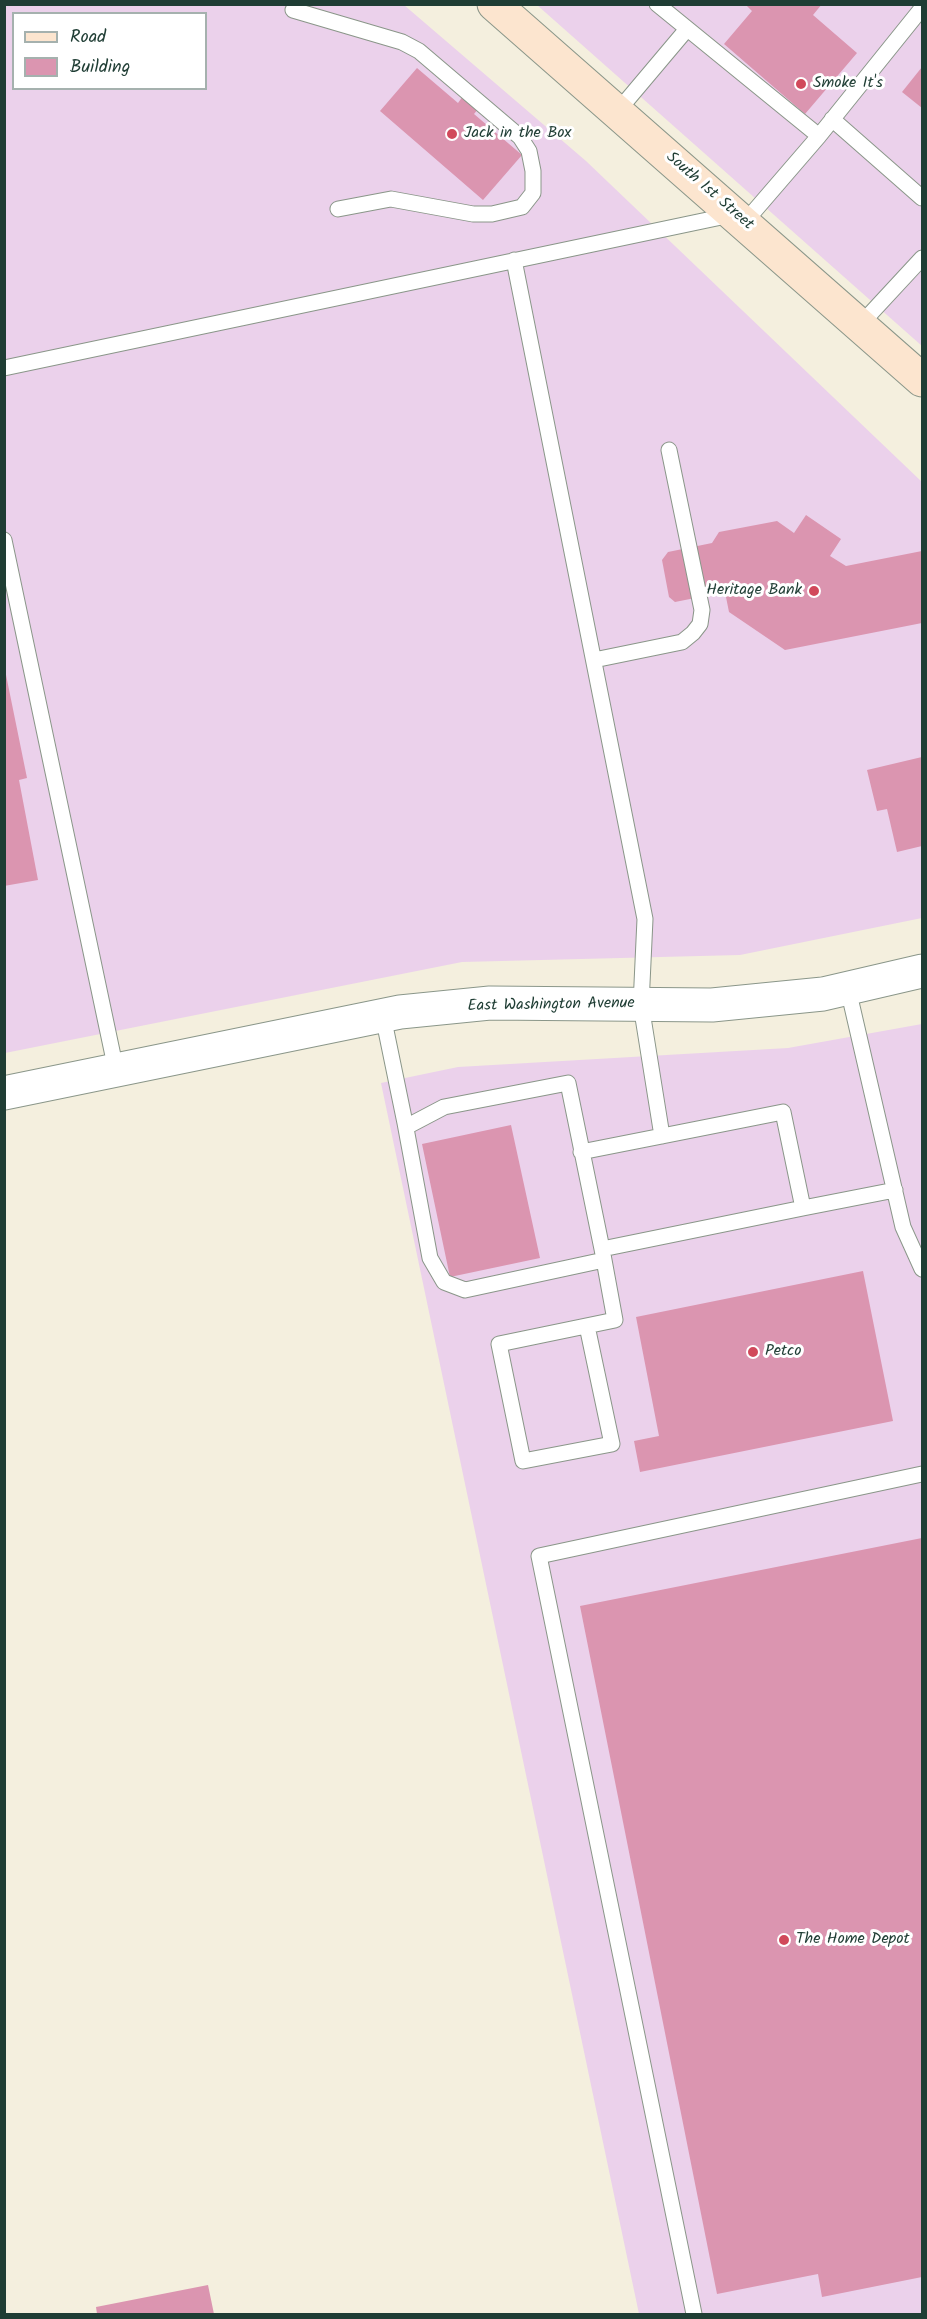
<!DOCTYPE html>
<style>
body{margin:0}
#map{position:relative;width:927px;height:2319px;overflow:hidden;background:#f4efde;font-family:Kalam,sans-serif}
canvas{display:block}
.frame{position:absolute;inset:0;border:6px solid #1f3d34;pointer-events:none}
.legend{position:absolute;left:12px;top:12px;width:195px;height:78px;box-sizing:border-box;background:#fff;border:2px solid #a5b1ae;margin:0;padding:8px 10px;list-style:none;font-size:18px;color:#1f3d34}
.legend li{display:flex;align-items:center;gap:12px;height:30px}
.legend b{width:30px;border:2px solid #a5b1ae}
</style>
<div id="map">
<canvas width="927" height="2319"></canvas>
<div class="frame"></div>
<ul class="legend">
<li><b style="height:8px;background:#fce5cf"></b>Road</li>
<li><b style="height:16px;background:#db95b0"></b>Building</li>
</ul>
</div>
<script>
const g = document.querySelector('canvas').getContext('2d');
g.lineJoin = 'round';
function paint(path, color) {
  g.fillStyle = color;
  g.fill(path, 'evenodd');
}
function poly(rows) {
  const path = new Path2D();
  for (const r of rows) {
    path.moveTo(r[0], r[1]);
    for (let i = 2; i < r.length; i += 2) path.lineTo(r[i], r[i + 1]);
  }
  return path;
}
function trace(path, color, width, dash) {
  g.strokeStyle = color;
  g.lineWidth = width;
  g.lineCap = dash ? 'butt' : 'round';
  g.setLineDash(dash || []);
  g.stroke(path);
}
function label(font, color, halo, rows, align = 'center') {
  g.font = font + ' Kalam,sans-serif';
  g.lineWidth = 6;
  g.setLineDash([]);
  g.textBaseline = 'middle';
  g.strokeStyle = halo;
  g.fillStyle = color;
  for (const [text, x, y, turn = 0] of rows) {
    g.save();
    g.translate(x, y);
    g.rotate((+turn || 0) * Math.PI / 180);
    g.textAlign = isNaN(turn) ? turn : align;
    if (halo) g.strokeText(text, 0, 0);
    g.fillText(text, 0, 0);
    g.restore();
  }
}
const built = poly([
 [5,5,404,5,586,161,922,482,922,918,740,955,462,962,5,1053],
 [14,14,206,14,206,88,14,88],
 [537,5,922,5,922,346],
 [922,1024,922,2314,639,2314,381,1083,458,1067,788,1048]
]);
const building = poly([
 [745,4,822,4,813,15,857,53,805,114,724,44,752,11],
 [922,67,922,108,902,92],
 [417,68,458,103,463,96,478,109,474,114,522,155,483,200,380,111],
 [806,515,841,539,830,556,846,566,922,551,922,623,785,650,729,612,725,592,675,602,669,597,662,560,668,552,712,543,719,532,777,521,794,533],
 [4,665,27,778,19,780,38,880,4,886],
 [922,757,922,846,897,852,887,809,877,811,867,770],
 [511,1125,540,1258,450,1277,422,1144],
 [863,1271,893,1421,640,1472,634,1441,659,1436,636,1317],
 [922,1538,922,2277,822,2297,818,2274,717,2294,580,1606],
 [208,2285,214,2314,97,2314,96,2307]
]);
const service = poly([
 [657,4,819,136,922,8],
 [293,10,402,42,419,51,520,137,529,151,533,171,533,193,522,207,492,214,473,214,391,199,338,209],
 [617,112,687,29],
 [832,119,922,198],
 [744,223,819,136],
 [514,260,645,919,641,1005,662,1136,783,1112,803,1208,895,1190],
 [860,325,922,258],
 [4,368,731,215],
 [4,540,116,1070],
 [594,660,682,642,693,633,700,624,702,610,669,450],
 [848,989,903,1227,922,1269],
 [383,1016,405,1123,430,1258,444,1282,465,1290,604,1260],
 [406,1127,444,1107,568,1083,602,1249],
 [581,1152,662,1136],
 [587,1326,612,1444,523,1461,499,1344,615,1320,602,1249,803,1208],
 [694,2314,539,1556,922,1474]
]);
const tertiary = poly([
 [4,1093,400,1012,490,1003,712,1005,823,994,922,971]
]);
const secondary = poly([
 [494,4,922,380]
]);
const markers = [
 [801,84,6,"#d1495b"],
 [452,134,6,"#d1495b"],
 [814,591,6,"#d1495b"],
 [753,1352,6,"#d1495b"],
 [784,1940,6,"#d1495b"]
];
const poiNames = [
 ["Smoke It's",813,84],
 ["Jack in the Box",464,134],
 ["Heritage Bank",802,591,"right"],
 ["Petco",765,1352],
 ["The Home Depot",796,1940]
];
const streetNames = [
 ["South 1st Street",709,192,41],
 ["East Washington Avenue",551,1006,-1]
];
paint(built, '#ebd1eb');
paint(building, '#db95b0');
trace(service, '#8a9689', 17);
trace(tertiary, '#8a9689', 35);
trace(secondary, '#8a9689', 35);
trace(service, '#fff', 15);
trace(tertiary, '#fff', 33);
trace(secondary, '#fce5cf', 33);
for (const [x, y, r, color] of markers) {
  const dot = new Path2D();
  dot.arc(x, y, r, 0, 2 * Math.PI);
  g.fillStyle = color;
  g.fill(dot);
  trace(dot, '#fff', 2);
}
label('16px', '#1f3d34', '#fff', poiNames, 'left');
label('16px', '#1f3d34', '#fff', streetNames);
</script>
